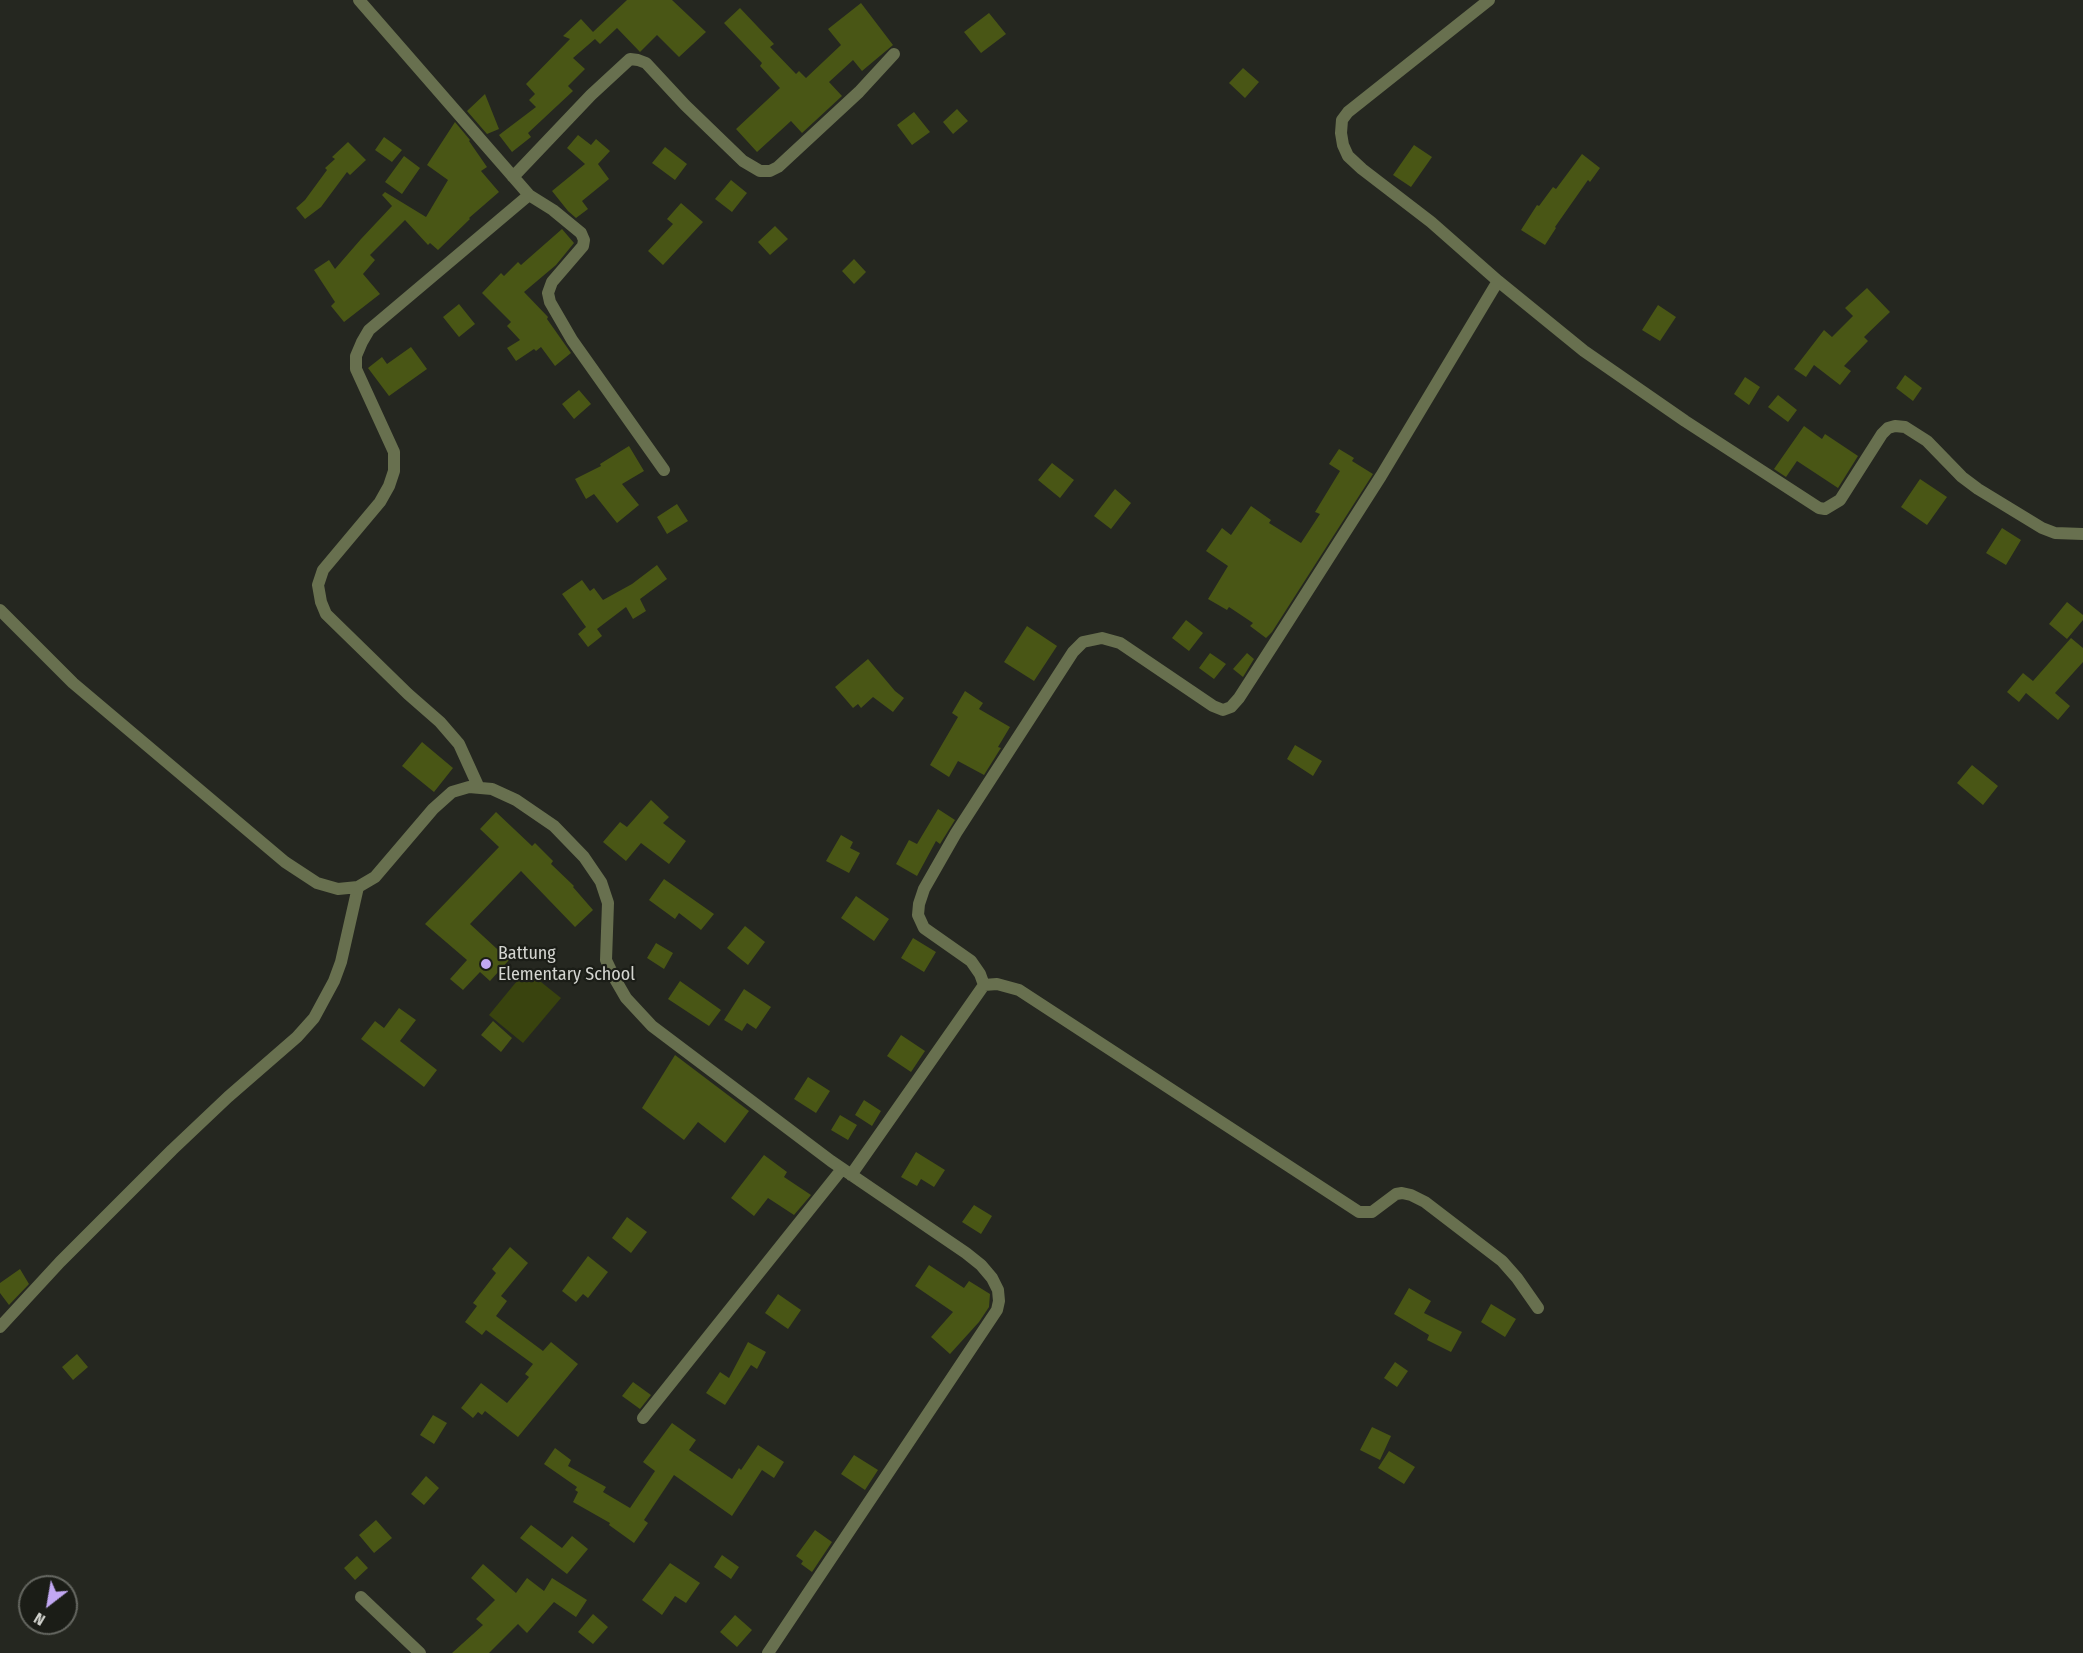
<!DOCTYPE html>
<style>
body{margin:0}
#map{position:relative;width:2083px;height:1653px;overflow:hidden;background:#252720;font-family:"Fira Sans Condensed",sans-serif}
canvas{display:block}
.north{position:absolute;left:18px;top:1575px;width:60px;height:60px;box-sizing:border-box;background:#1b1d17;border:2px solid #656761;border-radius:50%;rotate:211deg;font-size:16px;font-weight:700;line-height:24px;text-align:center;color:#d4d5d0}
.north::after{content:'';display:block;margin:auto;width:21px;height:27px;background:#c2a8f3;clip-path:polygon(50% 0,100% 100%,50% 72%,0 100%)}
</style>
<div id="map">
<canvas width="2083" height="1653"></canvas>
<div class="north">N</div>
</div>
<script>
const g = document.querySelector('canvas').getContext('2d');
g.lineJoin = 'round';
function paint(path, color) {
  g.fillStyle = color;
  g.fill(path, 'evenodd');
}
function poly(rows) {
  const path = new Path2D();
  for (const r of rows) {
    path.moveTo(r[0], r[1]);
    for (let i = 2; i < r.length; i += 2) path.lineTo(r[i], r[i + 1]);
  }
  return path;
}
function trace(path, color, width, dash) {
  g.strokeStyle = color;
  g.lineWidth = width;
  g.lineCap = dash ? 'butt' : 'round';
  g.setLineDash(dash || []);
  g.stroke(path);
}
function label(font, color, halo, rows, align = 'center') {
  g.font = font + ' "Fira Sans Condensed",sans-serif';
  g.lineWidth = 4.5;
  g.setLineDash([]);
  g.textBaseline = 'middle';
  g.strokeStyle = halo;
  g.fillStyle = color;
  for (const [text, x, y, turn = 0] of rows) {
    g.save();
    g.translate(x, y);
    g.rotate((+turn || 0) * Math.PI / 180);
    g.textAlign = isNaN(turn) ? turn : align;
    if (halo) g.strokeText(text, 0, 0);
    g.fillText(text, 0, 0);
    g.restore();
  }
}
const green = poly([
 [526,970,561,998,523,1043,489,1015]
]);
const building = poly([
 [627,0,672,0,706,32,679,57,657,35,640,52,617,28,600,44,595,39,573,58,585,69,568,86,573,91,528,133,531,137,512,152,499,135,536,107,529,100,535,94,526,84,570,39,563,36,581,19,593,32],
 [861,3,893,45,862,71,853,60,829,82,842,96,802,133,791,121,757,152,736,129,780,88,760,66,762,63,724,23,740,8,774,44,770,47,796,74,799,71,806,78,841,45,828,29],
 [989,13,1006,34,981,53,964,32],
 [1243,68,1259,82,1245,98,1229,83],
 [485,94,499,129,487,134,467,111],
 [957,109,968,121,953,134,943,122],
 [914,112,930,132,912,145,897,125],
 [455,122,470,140,469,141,487,167,481,171,499,192,469,218,470,219,438,250,430,243,428,245,405,220,370,255,375,260,363,274,380,294,344,322,331,306,335,302,314,270,329,260,335,269,361,239,392,206,382,195,385,192,426,217,448,180,427,165],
 [578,135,591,145,596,139,610,151,598,164,609,179,582,201,588,209,576,218,568,211,552,191,585,164,567,148],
 [384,137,402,150,392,162,375,150],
 [348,142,366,160,350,175,347,172,321,207,305,219,296,208,305,200,327,170,325,168,335,159,332,157],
 [1414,145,1432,157,1411,187,1393,175],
 [665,147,687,164,675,180,652,163],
 [1582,154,1600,168,1590,182,1588,180,1555,227,1556,228,1545,245,1521,230,1537,205,1539,206,1553,187,1556,189],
 [404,156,420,168,402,194,385,182],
 [731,180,747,193,732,212,715,199],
 [681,203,703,222,663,265,648,251,673,224,667,219],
 [775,226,788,239,770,255,758,242],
 [562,229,574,243,556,265,524,292,548,317,547,319,571,353,555,366,541,347,536,351,534,349,516,361,507,348,520,340,507,326,511,322,482,293,501,273,504,276,518,262,521,265],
 [854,259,866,272,854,284,842,271],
 [1867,288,1890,312,1864,337,1868,341,1844,366,1851,371,1840,385,1814,365,1806,377,1794,369,1824,330,1832,337,1853,316,1845,308],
 [459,304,475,324,459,337,443,317],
 [1658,305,1676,317,1660,341,1642,330],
 [411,347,427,369,389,396,368,368,382,357,387,364],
 [1905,375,1922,388,1913,401,1896,388],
 [1745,377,1760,387,1749,405,1734,394],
 [579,390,591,404,574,419,562,404],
 [1778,395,1797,410,1788,422,1768,407],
 [1804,426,1822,439,1825,434,1858,456,1838,488,1797,461,1786,477,1774,469],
 [629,446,644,471,622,484,639,505,617,523,594,494,586,499,575,479,601,466,600,464],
 [1339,449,1354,458,1352,461,1373,474,1272,632,1266,638,1250,626,1253,623,1229,607,1227,610,1208,599,1228,566,1206,551,1222,528,1231,535,1251,506,1271,520,1269,523,1301,543,1320,514,1315,512,1340,471,1329,464],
 [1052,463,1074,480,1060,498,1038,480],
 [1920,479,1947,497,1927,525,1901,507],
 [1115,489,1131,503,1111,529,1094,516],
 [677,504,688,521,667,534,657,517],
 [2002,528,2021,540,2006,565,1986,553],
 [657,565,667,579,640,599,646,611,633,619,626,607,597,629,602,636,588,647,578,634,586,627,562,594,582,580,590,591,594,588,603,600,632,584],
 [2067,602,2083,615,2083,620,2067,639,2049,624],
 [1186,620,1203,633,1189,651,1172,638],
 [1027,626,1057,646,1034,681,1004,662],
 [2071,638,2083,648,2083,662,2055,693,2070,706,2058,720,2026,693,2019,702,2007,692,2023,673,2033,681],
 [1210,653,1226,664,1214,679,1199,668],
 [1247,653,1254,659,1243,677,1233,669],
 [868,659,895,691,904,698,893,712,873,697,861,708,858,704,853,708,835,687],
 [965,691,983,703,979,709,1010,727,998,747,1001,748,999,751,984,775,958,761,949,777,930,765,958,717,952,713],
 [422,742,453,768,434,792,402,766],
 [1295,745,1322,761,1313,776,1287,759],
 [1972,765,1998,786,1983,805,1957,783],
 [651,800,669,817,663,823,686,841,669,864,641,843,626,861,603,842,620,822,627,827],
 [938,809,955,820,940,844,936,841,917,876,896,864,909,840,917,844],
 [496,812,532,846,535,843,553,861,551,864,574,886,573,887,593,910,575,927,521,871,470,924,509,960,490,981,480,972,463,990,450,979,467,960,425,924,499,847,480,829],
 [841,835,853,842,850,848,860,853,849,873,826,861],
 [664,879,714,914,701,930,679,913,675,919,649,900],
 [856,896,889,919,874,941,841,918],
 [745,926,765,942,748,965,727,948],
 [913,938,936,952,924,972,901,958],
 [656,943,673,953,664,969,647,958],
 [680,981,721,1010,709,1026,668,999],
 [744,989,771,1007,756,1029,747,1023,742,1031,724,1020],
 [399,1008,416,1020,400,1041,437,1070,424,1087,361,1039,375,1021,384,1028],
 [493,1021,512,1038,501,1052,481,1035],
 [901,1035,925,1051,911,1072,887,1056],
 [675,1055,749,1111,725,1143,698,1122,684,1140,642,1108],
 [808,1077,830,1091,816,1113,794,1099],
 [864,1100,881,1111,872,1126,855,1115],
 [840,1115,857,1125,848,1140,831,1130],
 [916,1152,945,1170,934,1187,921,1179,917,1186,901,1177],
 [764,1155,787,1172,784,1177,811,1195,794,1215,768,1198,754,1216,731,1198],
 [974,1205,992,1216,981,1234,962,1222],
 [627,1217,647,1232,631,1253,612,1238],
 [510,1247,528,1263,501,1296,507,1301,496,1316,543,1351,551,1342,578,1364,518,1437,485,1411,482,1415,478,1412,473,1418,461,1408,481,1383,507,1403,529,1377,525,1374,533,1364,486,1330,482,1335,465,1322,477,1306,473,1303,496,1273,492,1269],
 [588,1256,608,1272,588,1298,583,1294,576,1302,562,1291],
 [929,1265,964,1288,969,1281,990,1294,989,1307,979,1322,950,1354,931,1337,953,1312,915,1286],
 [20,1269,29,1284,9,1305,0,1293,0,1283],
 [1409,1288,1431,1301,1424,1313,1462,1332,1451,1352,1427,1340,1429,1335,1394,1314],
 [778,1294,801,1310,788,1329,765,1313],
 [1491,1304,1516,1319,1505,1337,1481,1322],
 [748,1342,766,1352,757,1369,751,1365,725,1405,706,1393,720,1372,729,1378],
 [77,1354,88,1367,73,1380,62,1367],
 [1395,1362,1408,1371,1397,1387,1384,1378],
 [633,1382,651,1395,640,1409,622,1396],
 [433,1415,447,1423,434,1444,420,1435],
 [672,1423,696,1440,689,1450,732,1479,739,1468,741,1470,758,1445,784,1462,774,1478,762,1470,732,1516,674,1475,644,1520,648,1523,634,1543,609,1525,610,1523,573,1502,578,1492,575,1490,577,1487,544,1464,555,1448,571,1460,568,1466,606,1487,603,1492,630,1508,655,1471,643,1462],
 [1372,1427,1391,1436,1380,1460,1360,1450],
 [1389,1451,1415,1467,1404,1484,1378,1468],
 [854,1455,878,1470,865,1490,841,1474],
 [426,1476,439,1488,424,1505,411,1494],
 [376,1520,392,1538,374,1553,359,1535],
 [531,1525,562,1548,572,1536,588,1549,567,1574,520,1538],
 [815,1530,832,1542,812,1572,801,1564,803,1561,796,1556],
 [722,1555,739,1567,731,1579,714,1567],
 [357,1556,368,1568,355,1580,344,1568],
 [670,1563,700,1583,686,1603,675,1596,662,1615,642,1600],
 [483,1564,516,1593,527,1578,544,1591,552,1578,587,1600,576,1617,554,1602,527,1633,518,1624,489,1653,452,1653,483,1625,476,1619,495,1600,471,1578],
 [593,1614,608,1627,593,1644,578,1632],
 [735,1615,752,1630,737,1647,720,1632]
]);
const minor = poly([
 [359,0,529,195,553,210,581,233,584,240,583,246,552,282,548,293,550,302,572,340,664,470],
 [513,177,591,95,630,59,638,60,646,63,685,105,743,161,760,171,770,171,778,167,859,92,894,54],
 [1498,281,1584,351,1685,421,1819,508,1825,509,1840,500,1882,434,1888,428,1895,426,1905,427,1927,441,1962,477,1978,489,2042,528,2055,533,2083,534],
 [0,610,73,683,285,862,317,883,338,889,358,887,375,877,433,809,452,792,469,787,492,789,516,800,554,826,584,857,601,882,608,903,606,960,615,979,626,998,652,1026,831,1161,966,1253,981,1265,992,1278,998,1290,999,1301,997,1310,768,1653],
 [479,788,459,744,440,722,408,694,326,614,321,602,318,585,323,570,380,502,389,486,394,471,394,452,356,369,356,356,362,342,369,330,529,195],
 [984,985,997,984,1019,990,1359,1212,1372,1212,1396,1194,1402,1193,1411,1195,1425,1202,1502,1261,1517,1278,1538,1308],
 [851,1175,984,985,980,974,971,961,924,928,918,915,919,904,924,889,956,833,1073,652,1083,642,1102,638,1120,643,1213,706,1223,710,1231,707,1239,698,1277,639,1381,476,1498,281,1431,222,1362,169,1348,156,1343,145,1341,133,1342,120,1348,112,1489,0],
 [0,1327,60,1262,172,1150,228,1097,297,1037,314,1018,334,981,341,962,358,887],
 [643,1418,842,1169],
 [361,1597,420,1653]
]);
const markers = [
 [486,964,6,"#c2a8f3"]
];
const poiNames = [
 ["Battung",498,954],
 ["Elementary School",498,975]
];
paint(green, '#39430e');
paint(building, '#495615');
trace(minor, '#68704f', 12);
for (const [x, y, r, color] of markers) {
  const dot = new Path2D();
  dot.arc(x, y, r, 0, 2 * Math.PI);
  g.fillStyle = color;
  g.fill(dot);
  trace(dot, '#1b1d17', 2);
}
label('18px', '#d4d5d0', '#1b1d17', poiNames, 'left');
</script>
